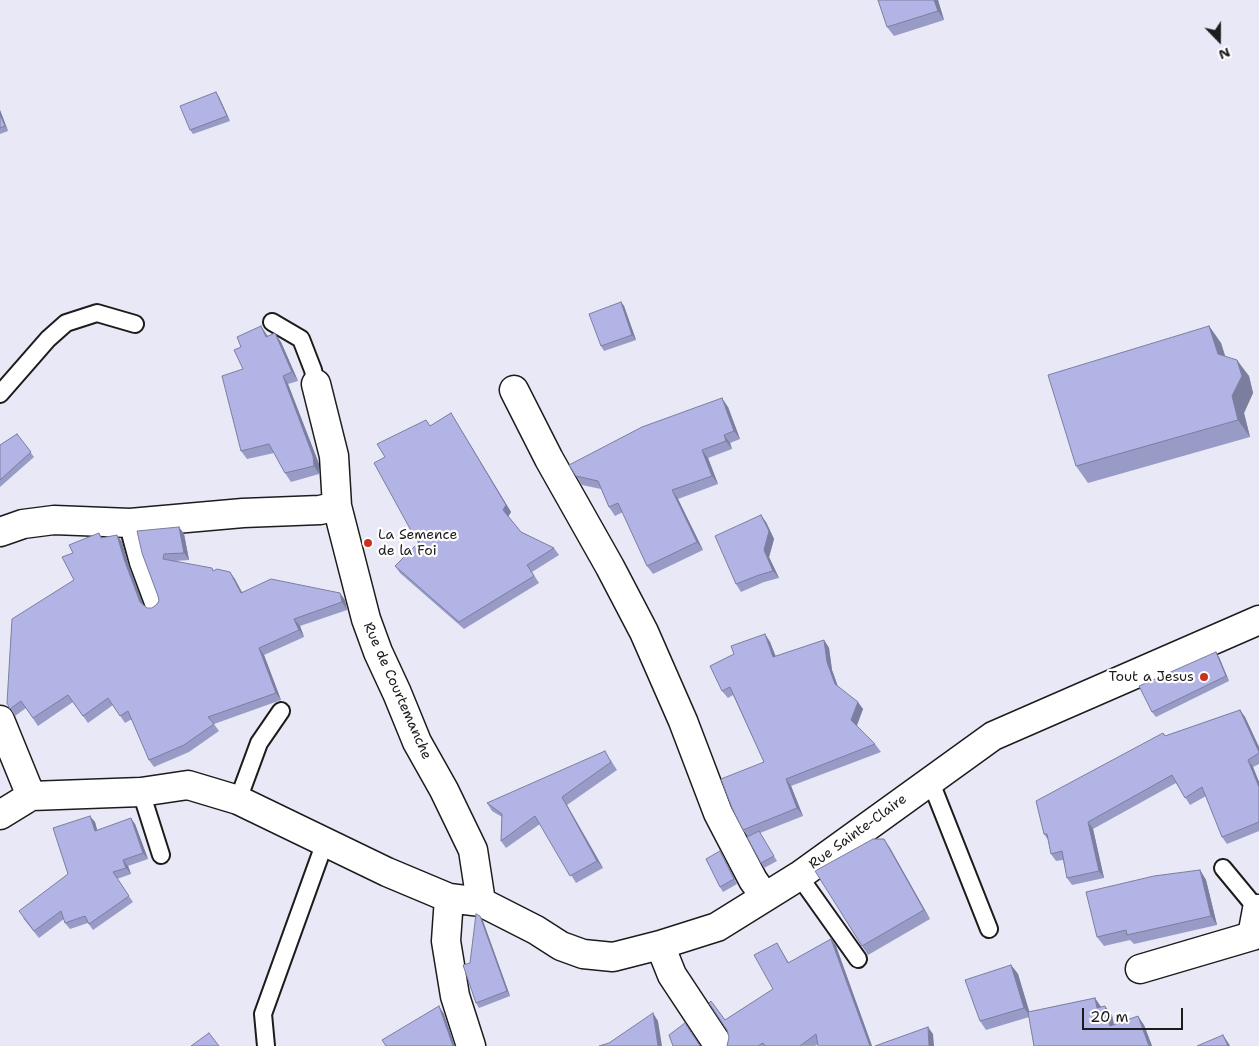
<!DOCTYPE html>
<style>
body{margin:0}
#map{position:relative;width:1259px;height:1046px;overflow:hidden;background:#e8e8f7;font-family:"Shantell Sans",sans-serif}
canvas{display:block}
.north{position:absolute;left:1194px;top:15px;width:50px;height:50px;-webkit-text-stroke:4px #fff;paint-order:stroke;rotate:158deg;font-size:14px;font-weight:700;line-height:20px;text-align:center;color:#1c1c1c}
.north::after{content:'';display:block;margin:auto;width:18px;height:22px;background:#1c1c1c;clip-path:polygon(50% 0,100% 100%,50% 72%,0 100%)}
.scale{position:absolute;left:1082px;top:1008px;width:101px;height:22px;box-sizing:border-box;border:2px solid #1c1c1c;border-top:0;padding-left:6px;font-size:15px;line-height:18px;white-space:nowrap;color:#1c1c1c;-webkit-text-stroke:4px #fff;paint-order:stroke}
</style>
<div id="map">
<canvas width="1259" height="1046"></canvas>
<div class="north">N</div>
<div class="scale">20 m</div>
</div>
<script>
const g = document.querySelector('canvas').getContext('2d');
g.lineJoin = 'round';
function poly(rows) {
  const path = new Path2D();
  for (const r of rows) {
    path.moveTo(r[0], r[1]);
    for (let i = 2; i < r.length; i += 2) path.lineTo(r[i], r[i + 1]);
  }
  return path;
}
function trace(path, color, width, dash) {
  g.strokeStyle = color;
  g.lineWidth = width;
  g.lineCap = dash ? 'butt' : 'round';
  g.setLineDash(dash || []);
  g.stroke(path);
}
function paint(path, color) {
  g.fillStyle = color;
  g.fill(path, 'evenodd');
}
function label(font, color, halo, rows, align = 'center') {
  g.font = font + ' "Shantell Sans",sans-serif';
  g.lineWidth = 4.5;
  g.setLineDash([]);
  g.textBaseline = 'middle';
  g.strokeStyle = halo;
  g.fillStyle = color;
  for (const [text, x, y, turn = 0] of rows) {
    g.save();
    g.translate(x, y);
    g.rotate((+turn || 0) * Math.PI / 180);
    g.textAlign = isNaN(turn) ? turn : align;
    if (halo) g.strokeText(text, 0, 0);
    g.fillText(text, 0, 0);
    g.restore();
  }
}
const service = poly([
 [272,322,301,339,313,370,316,384],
 [0,394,48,339,66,323,97,313,135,324],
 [130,523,131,537,138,563,154,606],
 [930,780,989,929],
 [141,792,161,855],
 [238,800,259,743,281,711],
 [1223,868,1257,909],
 [799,876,858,959],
 [266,1046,263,1014,325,842]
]);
const minor = poly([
 [316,384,334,456,337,506,366,619,378,652,397,693,417,742,444,790,473,850,481,902],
 [514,390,549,459,610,567,644,632,683,721,718,813,753,880,765,897],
 [0,532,23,524,54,520,130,523,243,513,320,510,337,506],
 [0,720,31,796],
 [0,815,31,796,141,792,188,785,238,800,387,872,449,898,446,941,455,996,471,1046],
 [449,898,481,902,536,930,561,946,583,954,613,957,660,945,717,927,799,876,993,736,1259,620],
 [660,945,672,975,719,1046],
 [1140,969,1252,936,1257,909,1259,909]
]);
const wall = poly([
 [938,0,944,20,894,36,887,27],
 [219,97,230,121,193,134,190,130],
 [0,110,8,131,0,134],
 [621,302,624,306,636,340,604,351,601,346],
 [1209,326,1221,343,1225,356,1249,376,1253,393,1244,413,1250,437,1088,483,1076,466],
 [267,335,268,336,281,342,298,381,288,384,319,464,319,474,291,482,285,473,274,453,247,459,241,451,243,369],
 [728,407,740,439,730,443,732,449,708,458,718,484,678,499,703,550,653,574,647,566,623,512,615,516,609,507,601,489,582,485,576,476],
 [451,413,511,512,508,516,521,532,554,548,559,555,532,572,539,583,464,629,400,573,395,566,418,543,414,536,385,457,430,426],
 [17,434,34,457,0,487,0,445],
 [766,522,774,539,769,557,779,578,764,582,741,592,736,584],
 [179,527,184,534,189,560,175,561,214,571,230,572,242,592,345,600,347,610,300,626,304,637,264,655,281,700,214,724,219,731,189,752,154,767,149,760,132,719,125,723,113,705,88,723,73,702,38,726,26,708,15,716,7,703,74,580,73,553,99,533,102,538,122,542,129,566,143,605,147,608,152,608,156,605,159,601,158,596,142,553],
 [765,634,770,642,776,657,824,640,829,648,832,670,838,687,863,709,857,726,875,744,881,752,791,786,803,816,760,833,777,861,764,868,761,863,748,837,743,830,764,762,733,695,728,698,722,691,734,654],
 [1219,657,1229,681,1156,717,1152,712],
 [1240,710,1245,717,1259,747,1259,764,1253,767,1259,782,1259,831,1227,844,1222,837,1206,796,1190,805,1176,783,1093,829,1104,878,1072,885,1067,878,1063,860,1056,861,1051,854,1048,840,1044,834,1163,733,1165,736],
 [610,759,617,770,567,805,603,868,576,883,540,824,506,848,501,841,502,817,492,811,487,803],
 [95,822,97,830,135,824,148,859,128,866,131,874,117,879,133,902,93,930,88,923,70,929,65,923,64,919,39,938,23,918,68,874],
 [884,839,890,848,930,919,868,955,862,946],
 [720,851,723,856,737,884,723,892,720,887],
 [1200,870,1206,880,1217,925,1134,944,1130,940,1104,946,1097,937],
 [480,916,483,921,510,996,479,1008,476,1003,470,963],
 [831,939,836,946,872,1046,818,1046,818,1044,815,1046,727,1046,729,1037,725,1020,773,989,777,943,789,963],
 [1011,965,1018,974,1029,1012,1095,998,1101,1007,1112,1015,1114,1025,1144,1025,1152,1046,1029,1017,986,1030,980,1021]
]);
const shadedWall = poly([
 [934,0,938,0,944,20,938,11],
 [216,92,219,97,230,121,227,116],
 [0,110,8,131,5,126,0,114],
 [621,302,624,306,636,340,632,335],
 [261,326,267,335,272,345,266,337],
 [1209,326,1221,343,1230,371,1218,354],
 [275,333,281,342,298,381,292,372],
 [1237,360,1249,376,1253,393,1244,413,1250,437,1238,420,1232,396],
 [283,376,288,384,319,464,319,474,314,466],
 [722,398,728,407,740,439,734,431],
 [451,413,511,512,508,517,503,510],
 [724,435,730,443,732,449,726,441],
 [702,450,708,458,718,484,712,476],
 [672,490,678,499,703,550,697,542],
 [761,515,766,522,774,539,769,557,779,578,773,571,764,550],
 [179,527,184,534,189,560,184,553],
 [117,535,122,542,129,566,145,609,140,602,124,559],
 [230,572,235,579,246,600,241,593],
 [340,593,345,600,347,610,342,602],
 [294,619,300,626,304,637,299,630],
 [765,634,770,642,779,665,773,657],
 [824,640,829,648,832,670,840,692,835,684,827,662],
 [259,648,264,655,281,700,276,693],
 [1216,652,1219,657,1229,681,1226,676],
 [858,702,863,709,856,727,851,720],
 [1240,710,1245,717,1259,747,1259,752],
 [1248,760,1253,767,1259,782,1259,787],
 [786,779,791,786,803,816,797,808],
 [562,797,567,805,603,868,597,861],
 [90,816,95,822,99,837,95,831],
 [131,818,135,824,148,859,143,853],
 [1088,822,1093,829,1104,878,1099,871],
 [884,839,890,848,930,919,924,910],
 [720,851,723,856,737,884,734,879],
 [123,860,128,866,131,874,126,868],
 [1200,870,1206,880,1217,925,1211,916],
 [480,916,483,921,510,996,507,991],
 [831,939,836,946,872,1046,870,1046],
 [1011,965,1018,974,1031,1017,1024,1008],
 [1095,998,1101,1007,1097,1008],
 [439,1006,444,1014,455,1046,453,1046],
 [1105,1006,1112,1015,1116,1035,1110,1026],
 [653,1013,658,1021,662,1046,658,1046],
 [1138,1016,1144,1025,1152,1046,1149,1046],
 [928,1027,933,1034,934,1046,929,1046],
 [1223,1035,1229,1044,1230,1046,1228,1046]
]);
const building = poly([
 [878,0,934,0,938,11,887,27,878,0],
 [216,92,227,116,190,130,180,106,216,92],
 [0,114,5,126,0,128,0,114],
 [621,302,632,335,601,346,589,314,621,302],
 [261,326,266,337,275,333,292,372,283,376,313,456,314,466,285,473,269,444,241,451,222,376,243,369,234,350,241,347,237,337,261,326],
 [1209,326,1218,354,1237,360,1242,376,1232,396,1238,420,1076,466,1048,375,1209,326],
 [722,398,734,431,724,435,726,441,702,450,712,476,672,490,697,542,647,566,618,503,609,507,598,481,576,476,569,465,642,427,722,398],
 [451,413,506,505,503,510,521,532,554,548,527,565,534,576,459,622,395,566,426,535,414,536,374,463,385,457,377,444,426,420,430,426,451,413],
 [17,434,31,452,0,480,0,445,17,434],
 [761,515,769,531,764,550,773,571,759,575,736,584,715,536,761,515],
 [179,527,184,553,164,554,163,559,212,568,213,571,217,569,230,572,241,593,271,579,340,593,342,602,294,619,299,630,259,648,276,693,208,717,214,724,184,745,149,760,128,711,120,716,108,698,83,716,68,695,33,718,21,701,10,709,7,703,12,619,74,580,62,557,73,553,69,545,99,533,101,538,117,535,124,559,140,602,147,608,152,608,156,605,159,601,158,596,142,553,137,531,179,527],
 [765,634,773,657,824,640,827,662,835,684,858,702,851,720,875,744,786,779,797,808,743,830,732,808,721,779,764,762,730,687,722,691,710,666,734,654,731,646,765,634],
 [1216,652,1226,676,1152,712,1139,686,1216,652],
 [1240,710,1259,752,1259,753,1248,760,1259,787,1259,822,1222,837,1202,787,1185,798,1172,775,1088,822,1099,871,1067,878,1062,851,1051,854,1047,834,1044,834,1036,801,1163,733,1165,736,1240,710],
 [605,751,611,762,562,797,597,861,570,876,535,816,501,841,502,814,487,803,605,751],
 [90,816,95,831,131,818,143,853,123,860,126,868,113,872,129,896,89,924,85,916,65,923,61,911,34,931,19,911,68,874,53,828,90,816],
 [759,831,774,856,761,863,747,837,759,831],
 [873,839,884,839,924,910,862,946,815,871,873,839],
 [720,851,734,879,720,887,706,859,720,851],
 [1200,870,1211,916,1127,935,1126,930,1097,937,1086,892,1154,876,1200,870],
 [476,914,480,916,507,991,476,1003,463,965,470,963,476,914],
 [831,939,870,1046,818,1046,816,1034,800,1046,765,1046,763,1043,758,1046,727,1046,729,1037,727,1030,709,1003,711,1001,725,1020,773,989,754,955,777,943,788,963,831,939],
 [1011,965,1024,1008,980,1021,965,980,1011,965],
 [1095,998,1097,1008,1105,1006,1110,1026,1138,1016,1149,1046,1034,1046,1028,1012,1095,998],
 [439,1006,453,1046,386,1046,382,1040,439,1006],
 [653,1013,658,1046,599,1046,609,1043,653,1013],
 [685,1023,700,1046,673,1046,669,1035,685,1023],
 [928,1027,929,1046,875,1046,928,1027],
 [209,1033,219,1046,191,1046,209,1033],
 [1223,1035,1228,1046,1197,1046,1223,1035]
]);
const markers = [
 [368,543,5,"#c8321e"],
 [1204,677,5,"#c8321e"]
];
const poiNames = [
 ["La Semence",378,535],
 ["de la Foi",378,551],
 ["Tout a Jesus",1194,677,"right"]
];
const streetNames = [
 ["Rue de Courtemanche",397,691,66],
 ["Rue Sainte-Claire",858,832,-36]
];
trace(service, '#1c1c1c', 20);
trace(minor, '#1c1c1c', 31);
trace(service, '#fff', 16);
trace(minor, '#fff', 28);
paint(wall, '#989bc5');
paint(shadedWall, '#7c7ea0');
paint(building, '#b1b4e5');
trace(building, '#7c7ea0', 1);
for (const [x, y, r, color] of markers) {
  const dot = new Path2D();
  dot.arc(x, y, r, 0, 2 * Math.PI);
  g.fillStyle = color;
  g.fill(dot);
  trace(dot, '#fff', 2);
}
label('14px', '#1c1c1c', '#fff', poiNames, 'left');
label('14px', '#1c1c1c', '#fff', streetNames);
</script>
